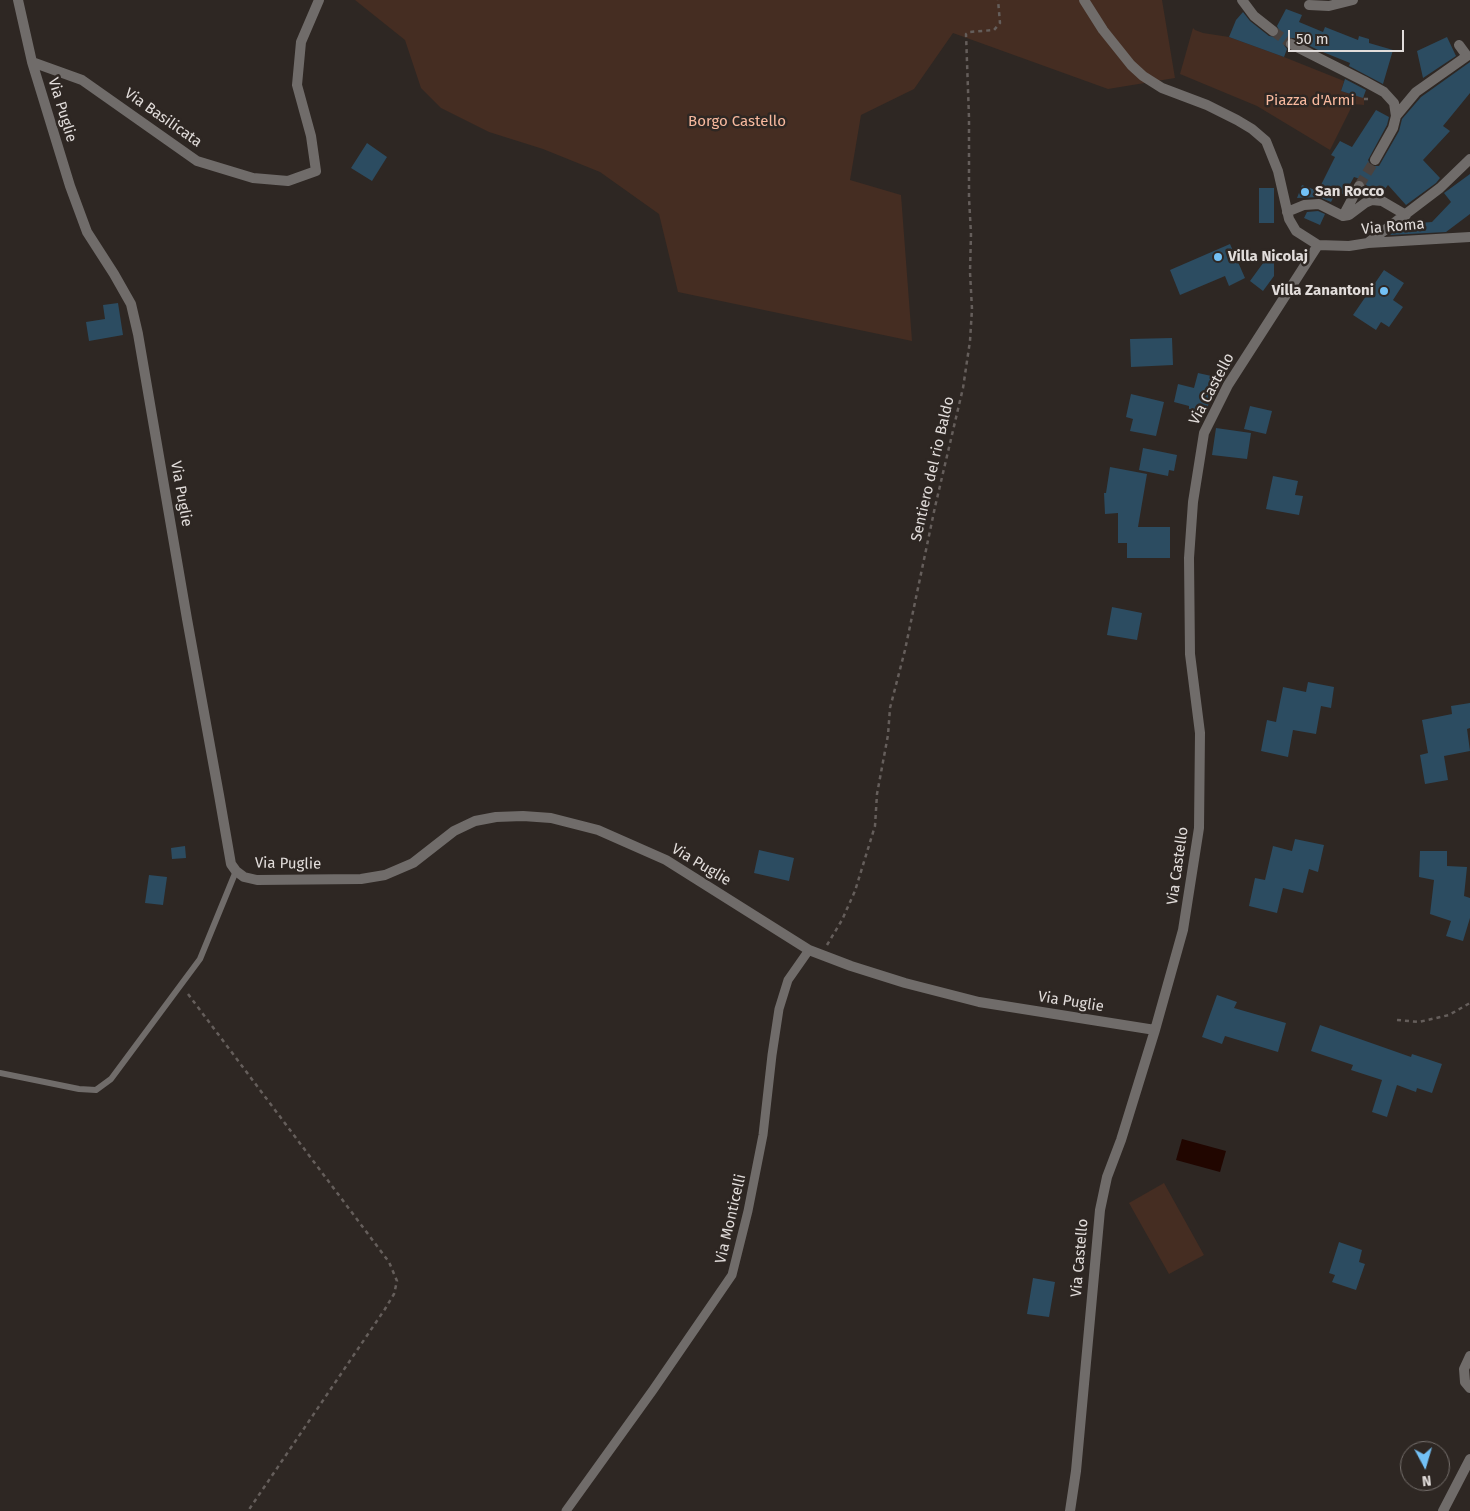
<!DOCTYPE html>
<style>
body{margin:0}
#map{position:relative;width:1470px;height:1511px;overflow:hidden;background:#2e2723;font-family:"Fira Sans",sans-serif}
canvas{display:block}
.north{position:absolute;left:1400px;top:1441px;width:50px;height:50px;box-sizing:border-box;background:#2e2723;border:1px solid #76706d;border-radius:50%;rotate:174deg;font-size:14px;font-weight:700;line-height:20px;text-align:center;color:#e2dddb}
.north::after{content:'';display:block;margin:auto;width:18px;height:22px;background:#73c1f6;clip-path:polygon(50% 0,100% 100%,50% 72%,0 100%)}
.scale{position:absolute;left:1288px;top:30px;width:116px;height:22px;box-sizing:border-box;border:2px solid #e2dddb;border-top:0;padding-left:6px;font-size:15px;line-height:18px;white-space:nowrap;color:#e2dddb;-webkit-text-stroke:4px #2e2723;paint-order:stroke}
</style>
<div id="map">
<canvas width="1470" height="1511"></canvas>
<div class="north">N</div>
<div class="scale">50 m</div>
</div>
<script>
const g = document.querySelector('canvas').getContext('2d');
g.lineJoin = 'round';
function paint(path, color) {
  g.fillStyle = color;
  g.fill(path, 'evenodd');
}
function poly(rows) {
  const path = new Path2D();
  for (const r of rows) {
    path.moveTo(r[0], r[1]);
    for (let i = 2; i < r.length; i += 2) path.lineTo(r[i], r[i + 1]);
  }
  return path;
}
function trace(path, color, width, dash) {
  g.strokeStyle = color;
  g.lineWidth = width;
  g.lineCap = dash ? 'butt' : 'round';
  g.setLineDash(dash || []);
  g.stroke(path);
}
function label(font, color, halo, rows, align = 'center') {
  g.font = font + ' "Fira Sans",sans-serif';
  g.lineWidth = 5;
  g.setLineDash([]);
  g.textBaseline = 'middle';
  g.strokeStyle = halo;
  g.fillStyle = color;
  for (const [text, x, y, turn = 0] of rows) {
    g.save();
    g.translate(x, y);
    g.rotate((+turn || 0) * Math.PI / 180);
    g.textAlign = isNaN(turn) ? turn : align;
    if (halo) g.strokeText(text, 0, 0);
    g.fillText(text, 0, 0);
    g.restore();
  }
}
const green = poly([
 [355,0,1162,0,1175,78,1108,89,953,33,914,89,861,115,850,180,901,195,912,341,678,292,659,214,600,172,543,149,489,132,441,108,421,88,405,40],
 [1193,28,1195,30,1203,33,1229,37,1284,57,1344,81,1341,91,1355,96,1364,95,1364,105,1353,104,1330,150,1257,106,1180,74],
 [1164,1183,1204,1255,1169,1274,1129,1203]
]);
const water = poly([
 [1182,1139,1226,1151,1220,1172,1176,1160]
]);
const building = poly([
 [1286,9,1302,15,1299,22,1323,32,1325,27,1358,40,1359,36,1369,39,1369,43,1393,50,1383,84,1349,66,1350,63,1318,50,1294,38,1288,38,1285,41,1284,45,1287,49,1284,57,1229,37,1236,20,1243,12,1250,21,1269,36,1276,37,1280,32,1277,26],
 [1447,37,1456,56,1423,78,1417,51],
 [1470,62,1470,93,1443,126,1450,131,1423,160,1440,178,1436,183,1406,205,1388,185,1381,194,1376,193,1366,185,1363,180,1354,177,1344,195,1337,190,1331,202,1319,197,1297,198,1302,185,1318,191,1335,157,1331,155,1340,141,1352,147,1376,110,1389,117,1387,125,1368,160,1371,166,1379,166,1399,131,1402,119,1421,97],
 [1345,79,1366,90,1363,98,1341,91],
 [367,143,387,157,372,181,351,168],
 [1470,174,1470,214,1446,232,1390,235,1404,224,1432,222,1451,202,1444,193],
 [1259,188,1274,188,1274,223,1259,223],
 [1318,211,1325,214,1320,225,1304,218,1307,212],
 [1230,244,1245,278,1229,286,1225,276,1180,295,1170,270],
 [1274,248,1274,276,1263,291,1250,281],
 [1384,270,1404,283,1393,300,1403,307,1389,327,1381,322,1376,330,1353,315],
 [118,303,123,335,89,341,86,322,105,319,103,305],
 [1172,338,1173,365,1131,367,1130,339],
 [1198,373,1216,377,1206,413,1189,409,1189,406,1174,402,1178,384,1194,388],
 [1131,394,1164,402,1156,436,1130,431,1133,419,1126,417],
 [1250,406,1272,411,1266,434,1244,429],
 [1216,428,1251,433,1247,459,1212,455],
 [1143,448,1177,455,1174,471,1169,470,1168,476,1139,470],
 [1110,467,1147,474,1138,527,1170,527,1170,558,1127,558,1127,543,1118,543,1118,513,1105,514,1104,493,1106,493],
 [1273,476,1298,481,1295,495,1303,496,1299,515,1266,509],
 [1112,607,1142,613,1137,640,1107,635],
 [1308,682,1334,687,1331,708,1321,706,1316,734,1293,730,1288,757,1261,751,1267,720,1276,722,1283,687,1306,692],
 [1470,703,1470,728,1467,729,1470,751,1444,756,1448,780,1425,784,1420,755,1428,753,1422,720,1452,714,1451,706],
 [1295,839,1324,845,1318,872,1309,869,1303,893,1283,888,1277,913,1249,906,1255,878,1265,880,1273,846,1292,851],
 [185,846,186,858,172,859,171,848],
 [759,850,794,858,789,881,754,873],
 [1420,851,1447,851,1447,866,1467,867,1464,896,1470,898,1470,918,1463,941,1446,936,1451,921,1430,914,1434,880,1419,877],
 [149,875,167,877,163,905,145,903],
 [1217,995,1237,1002,1234,1008,1286,1023,1278,1052,1225,1036,1222,1044,1202,1037],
 [1320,1025,1411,1057,1412,1054,1442,1064,1432,1093,1417,1088,1416,1092,1397,1085,1387,1117,1372,1112,1382,1080,1351,1070,1353,1065,1311,1051],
 [1339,1242,1362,1250,1359,1262,1365,1264,1356,1290,1332,1282,1335,1275,1329,1273],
 [1033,1278,1055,1282,1049,1317,1027,1314]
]);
const minorTunnel = poly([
 [1273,31,1291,44],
 [1359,186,1375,160]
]);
const path = poly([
 [1364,99,1371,99],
 [827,945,842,920,855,891,875,826,877,794,888,735,890,708,905,650,935,507,963,388,970,341,972,309,970,272,971,234,969,198,969,118,966,34,969,32,994,30,1000,23,998,0],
 [188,994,389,1262,397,1281,394,1294,385,1309,248,1511],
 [1397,1020,1419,1022,1449,1015,1470,1003]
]);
const service = poly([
 [0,1073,79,1089,96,1090,111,1079,200,959,236,871]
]);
const pedestrian = poly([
 [566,1511,653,1390,732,1275,748,1211,763,1135,772,1055,779,1009,788,980,809,950]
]);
const minor = poly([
 [18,0,32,62,70,186,87,232,114,274,131,304,138,334,187,619,219,795,231,864,236,871,244,877,257,880,361,879,385,875,413,863,454,831,475,821,496,817,523,816,551,818,598,830,666,860,809,950,851,966,905,983,979,1002,1155,1030],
 [1084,0,1103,30,1131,65,1143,76,1162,88,1207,105,1237,120,1252,129,1266,141,1278,171,1289,219,1296,231,1318,245,1349,246,1368,243,1470,237],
 [1242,0,1254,16,1273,31],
 [1309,5,1329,6,1353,0],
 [1291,44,1364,81,1384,92,1394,103,1396,116,1393,128,1375,160],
 [32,62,82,80,197,161,253,178,288,181,316,171,311,136,297,85,301,42,319,0],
 [1396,116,1416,92,1467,56,1459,45],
 [1287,212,1304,205,1319,204,1343,216,1349,215,1365,203,1372,200,1382,201,1406,215],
 [1343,216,1359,186],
 [1369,242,1440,188,1470,159],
 [1470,1356,1464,1369,1465,1382,1470,1388],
 [1070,1511,1076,1471,1100,1210,1107,1177,1121,1140,1155,1030,1183,930,1199,828,1200,733,1190,654,1189,558,1193,502,1204,433,1228,385,1318,245],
 [1443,1511,1470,1459]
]);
const markers = [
 [1305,192,5,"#73c1f6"],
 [1218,257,5,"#73c1f6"],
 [1384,291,5,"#73c1f6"]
];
const parkNames = [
 ["Piazza d'Armi",1310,101],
 ["Borgo Castello",737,122]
];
const streetNames = [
 ["Via Puglie",62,110,73],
 ["Via Basilicata",163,118,35],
 ["Via Roma",1393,227,-5],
 ["Via Castello",1212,389,-62],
 ["Sentiero del rio Baldo",933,469,-77],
 ["Via Puglie",181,494,80],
 ["Via Puglie",288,864,1],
 ["Via Puglie",701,865,31],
 ["Via Castello",1178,866,-82],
 ["Via Puglie",1071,1002,9],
 ["Via Monticelli",731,1219,-77],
 ["Via Castello",1080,1258,-85]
];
const poiNames = [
 ["San Rocco",1315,192],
 ["Villa Nicolaj",1228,257],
 ["Villa Zanantoni",1374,291,"right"]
];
paint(green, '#452d22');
paint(water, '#210600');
paint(building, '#2c4c61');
trace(minorTunnel, '#49423f', 10, [10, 5]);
trace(path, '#655e5b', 2.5, [4, 4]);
trace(service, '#706c6a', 6);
trace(pedestrian, '#706c6a', 9);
trace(minor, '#706c6a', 10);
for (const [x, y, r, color] of markers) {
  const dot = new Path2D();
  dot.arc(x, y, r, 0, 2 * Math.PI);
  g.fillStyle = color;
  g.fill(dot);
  trace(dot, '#2e2723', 2);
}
label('15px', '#f8b99e', '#2e2723', parkNames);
label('15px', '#e2dddb', '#2e2723', streetNames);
label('bold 15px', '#e2dddb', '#2e2723', poiNames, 'left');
</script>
